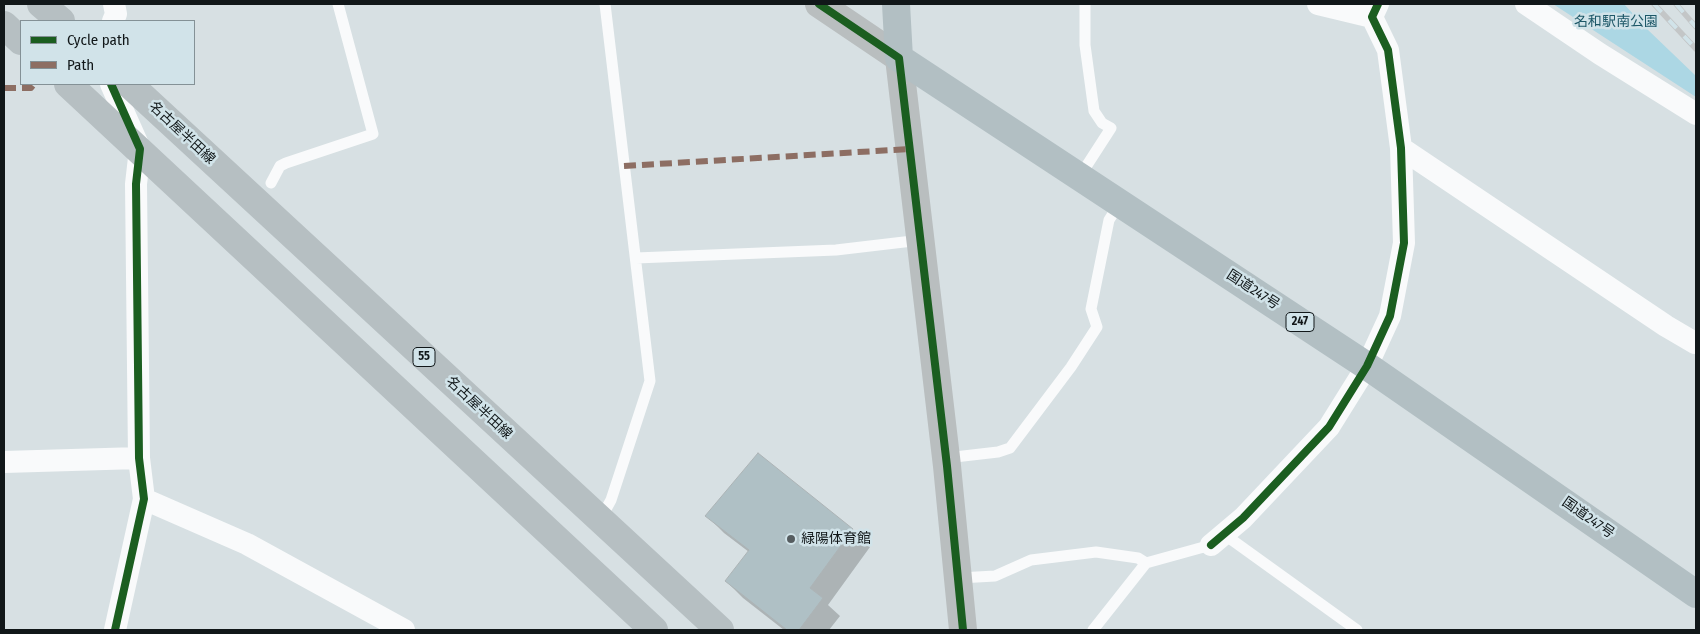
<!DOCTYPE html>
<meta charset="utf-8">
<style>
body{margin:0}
#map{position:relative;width:1700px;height:634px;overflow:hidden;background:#d7e0e3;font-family:"Fira Sans Condensed",sans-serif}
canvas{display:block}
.frame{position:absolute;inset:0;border:5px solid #111719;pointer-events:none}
.legend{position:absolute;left:20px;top:20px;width:175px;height:65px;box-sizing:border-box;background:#d1e3e9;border:1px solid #849196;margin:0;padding:6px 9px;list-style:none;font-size:15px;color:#111719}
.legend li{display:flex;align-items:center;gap:10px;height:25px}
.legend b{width:25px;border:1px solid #849196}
</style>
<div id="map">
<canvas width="1700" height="634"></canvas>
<div class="frame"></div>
<ul class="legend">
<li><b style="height:6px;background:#1b5e20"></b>Cycle path</li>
<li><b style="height:6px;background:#8d6e63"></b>Path</li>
</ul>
</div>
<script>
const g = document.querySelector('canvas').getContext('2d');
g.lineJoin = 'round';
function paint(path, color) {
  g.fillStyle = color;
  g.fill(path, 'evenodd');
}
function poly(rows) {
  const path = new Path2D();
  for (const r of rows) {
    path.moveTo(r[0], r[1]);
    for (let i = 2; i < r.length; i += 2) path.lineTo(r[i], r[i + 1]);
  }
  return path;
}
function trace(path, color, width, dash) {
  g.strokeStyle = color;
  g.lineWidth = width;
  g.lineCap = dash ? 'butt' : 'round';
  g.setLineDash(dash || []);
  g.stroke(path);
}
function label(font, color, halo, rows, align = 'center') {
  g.font = font + ' "Fira Sans Condensed","Noto Sans JP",sans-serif';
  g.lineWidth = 5;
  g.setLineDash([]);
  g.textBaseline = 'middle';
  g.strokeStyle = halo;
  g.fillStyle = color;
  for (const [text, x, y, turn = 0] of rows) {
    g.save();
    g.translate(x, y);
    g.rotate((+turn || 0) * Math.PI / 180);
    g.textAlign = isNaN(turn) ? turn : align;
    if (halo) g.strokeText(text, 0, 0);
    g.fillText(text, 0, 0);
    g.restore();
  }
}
const green = poly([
 [1553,4,1624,4,1647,29,1696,76,1696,97]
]);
const shadow = poly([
 [707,516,852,530,870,547,828,605,840,616,829,630,784,630,743,598,726,581,749,552,724,533]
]);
const building = poly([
 [758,453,853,529,810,588,823,598,799,630,787,630,725,581,749,550,705,516,758,453]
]);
const lane = poly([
 [1080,176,1111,128,1102,123,1094,111,1085,45,1085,4],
 [271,183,280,166,286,163,373,134,338,4],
 [636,258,836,250,921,240],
 [946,458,998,452,1010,448,1071,367,1097,327,1091,309,1109,220,1120,203],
 [600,520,611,500,650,381,605,4],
 [1226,532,1232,540,1357,630],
 [959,578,995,576,1031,560,1096,552,1138,558,1146,563],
 [1093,630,1146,563,1211,545]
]);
const street = poly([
 [1318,4,1372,17],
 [1526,4,1600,54,1696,114],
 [113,21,116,14,114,4],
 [111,84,140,149,136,184,139,458,144,499,115,630],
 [1401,148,1666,326,1695,343,1696,341],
 [4,462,139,458],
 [144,499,247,544,404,630],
 [1211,545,1243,518,1329,427,1367,366,1390,316,1404,243,1401,148,1388,50,1372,17,1378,4]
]);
const secondary = poly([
 [819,4,899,58,947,466,963,630]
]);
const primary = poly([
 [41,4,61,21],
 [4,25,21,41],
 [68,84,654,630],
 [129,84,720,630]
]);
const highway = poly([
 [896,4,899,58,1367,366,1696,594]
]);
const rail = poly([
 [1654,4,1696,49],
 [1676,4,1696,27]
]);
const quiet = poly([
 [4,88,31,88,34,84],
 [624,166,910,149]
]);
const cycleway = poly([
 [819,4,899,58,947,466,963,630],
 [111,84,140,149,136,184,139,458,144,499,115,630],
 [1211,545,1243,518,1329,427,1367,366,1390,316,1404,243,1401,148,1388,50,1372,17,1378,4]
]);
const markers = [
 [791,539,5,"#565d60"]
];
const shields = [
 [1300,322,28],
 [424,357,22]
];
const shieldNames = [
 ["247",1300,322],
 ["55",424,357]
];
const parkNames = [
 ["名和駅南公園",1616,22]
];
const streetNames = [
 ["名古屋半田線",182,133,43],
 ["国道247号",1253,290,33],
 ["名古屋半田線",479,408,43],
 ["国道247号",1588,518,35]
];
const poiNames = [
 ["緑陽体育館",801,539]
];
paint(green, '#acd7e4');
paint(shadow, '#0003');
paint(building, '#afc0c5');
trace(building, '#acb3b5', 1);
trace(lane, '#f9fafb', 11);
trace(street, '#f9fafb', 22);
trace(secondary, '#b9bebf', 28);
trace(primary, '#b6bfc2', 28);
trace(highway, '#b2bfc3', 28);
trace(rail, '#c3c6c7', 5.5);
trace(rail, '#d1e3e9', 4, [11]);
trace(quiet, '#8d6e63', 6, [12, 6]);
trace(cycleway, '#1b5e20', 8);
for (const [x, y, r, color] of markers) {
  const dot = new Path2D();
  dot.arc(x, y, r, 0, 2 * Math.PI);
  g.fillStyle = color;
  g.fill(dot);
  trace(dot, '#d1e3e9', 2);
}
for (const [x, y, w] of shields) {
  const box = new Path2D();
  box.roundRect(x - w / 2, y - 9.5, w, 19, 4);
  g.fillStyle = '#d1e3e9';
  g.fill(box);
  trace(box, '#111719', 1);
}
label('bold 12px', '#111719', null, shieldNames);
label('14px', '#1d5767', '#d1e3e9', parkNames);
label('14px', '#111719', '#d1e3e9', streetNames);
label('14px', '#111719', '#d1e3e9', poiNames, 'left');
</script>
